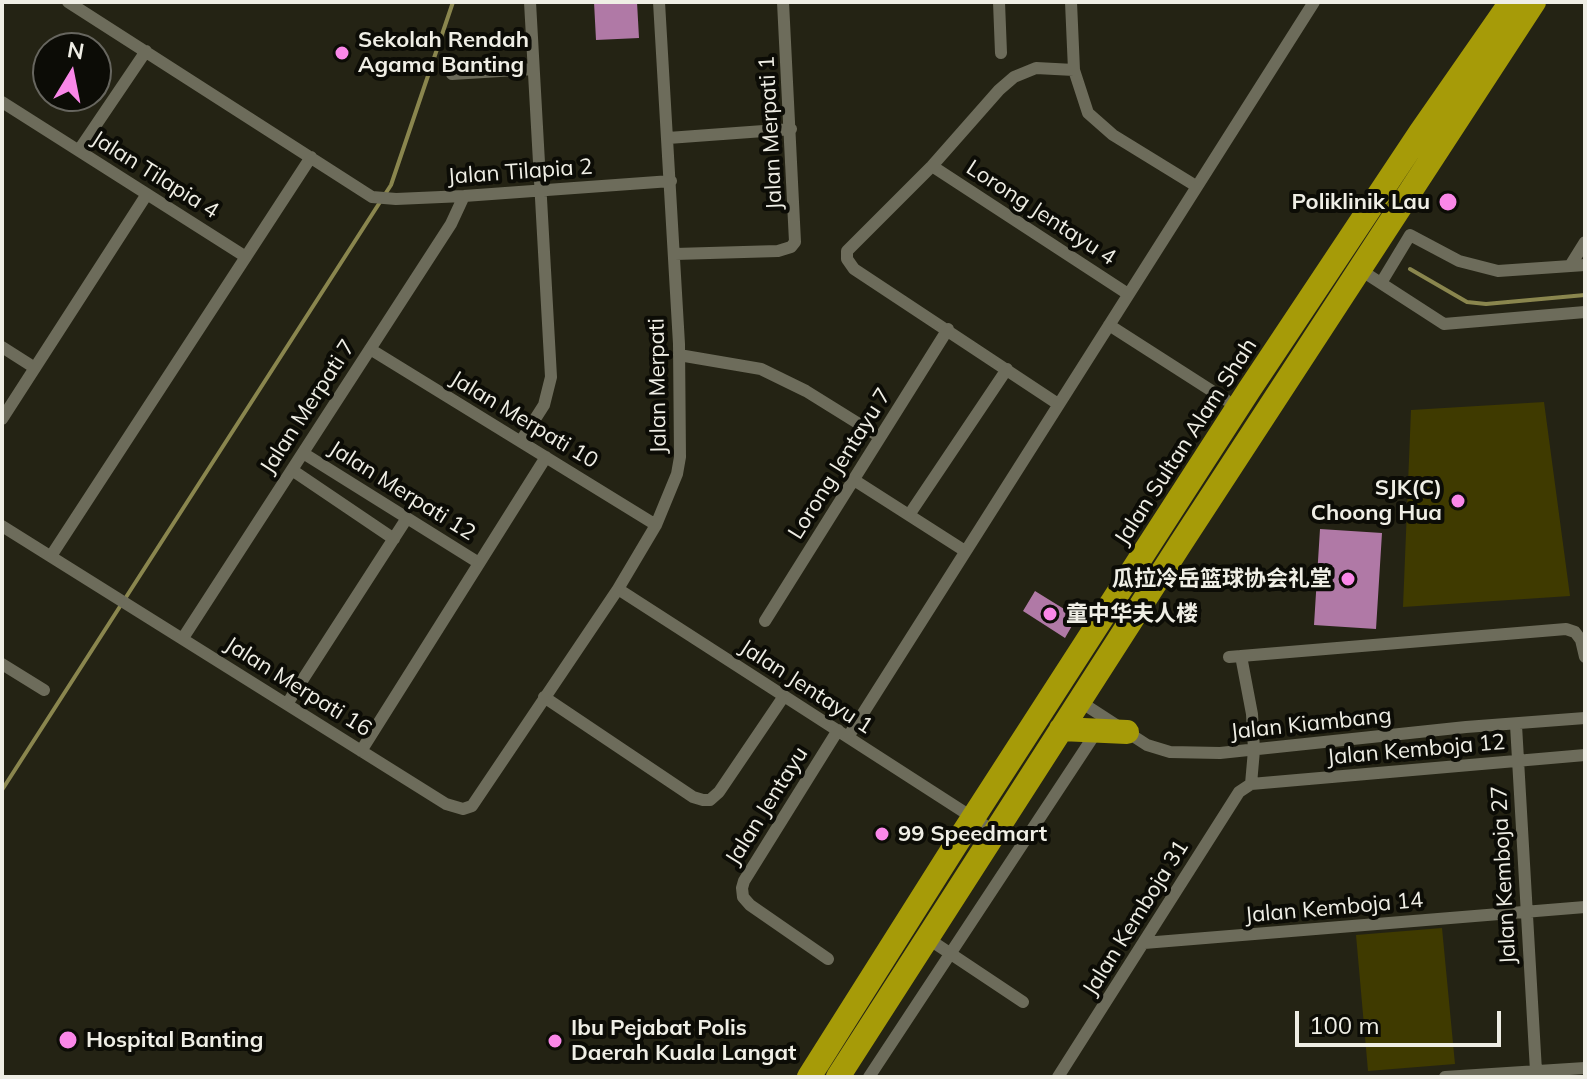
<!DOCTYPE html>
<meta charset="utf-8">
<style>
body{margin:0}
#map{position:relative;width:1587px;height:1079px;overflow:hidden;background:#242314;font-family:Mulish,sans-serif}
canvas{display:block}
.frame{position:absolute;inset:0;border:4px solid #efeee5;pointer-events:none}
.north{position:absolute;left:32px;top:32px;width:80px;height:80px;box-sizing:border-box;background:#0c0c06;border:2px solid #67665f;border-radius:50%;rotate:10deg;font-size:22px;font-weight:700;line-height:32px;text-align:center;color:#efeee5}
.north::after{content:'';display:block;margin:auto;width:28px;height:36px;background:#fa87e8;clip-path:polygon(50% 0,100% 100%,50% 72%,0 100%)}
.scale{position:absolute;left:1295px;top:1011px;width:206px;height:36px;box-sizing:border-box;border:4px solid #efeee5;border-top:0;padding-left:10px;font-size:24px;line-height:28px;white-space:nowrap;color:#efeee5;-webkit-text-stroke:6px #0c0c06;paint-order:stroke}
</style>
<div id="map">
<canvas width="1587" height="1079"></canvas>
<div class="frame"></div>
<div class="north">N</div>
<div class="scale">100 m</div>
</div>
<script>
const g = document.querySelector('canvas').getContext('2d');
g.lineJoin = 'round';
function paint(path, color) {
  g.fillStyle = color;
  g.fill(path, 'evenodd');
}
function poly(rows) {
  const path = new Path2D();
  for (const r of rows) {
    path.moveTo(r[0], r[1]);
    for (let i = 2; i < r.length; i += 2) path.lineTo(r[i], r[i + 1]);
  }
  return path;
}
function trace(path, color, width, dash) {
  g.strokeStyle = color;
  g.lineWidth = width;
  g.lineCap = dash ? 'butt' : 'round';
  g.setLineDash(dash || []);
  g.stroke(path);
}
function label(font, color, halo, rows, align = 'center') {
  g.font = font + ' Mulish,"Noto Sans SC",sans-serif';
  g.lineWidth = 8;
  g.setLineDash([]);
  g.textBaseline = 'middle';
  g.strokeStyle = halo;
  g.fillStyle = color;
  for (const [text, x, y, turn = 0] of rows) {
    g.save();
    g.translate(x, y);
    g.rotate((+turn || 0) * Math.PI / 180);
    g.textAlign = isNaN(turn) ? turn : align;
    if (halo) g.strokeText(text, 0, 0);
    g.fillText(text, 0, 0);
    g.restore();
  }
}
const green = poly([
 [1544,402,1570,596,1403,607,1411,410],
 [1442,928,1455,1064,1368,1071,1356,935]
]);
const stream = poly([
 [1410,269,1467,302,1486,304,1585,295],
 [2,790,391,185,453,2]
]);
const building = poly([
 [594,2,637,2,639,38,596,40],
 [1320,529,1382,533,1376,629,1314,625],
 [1035,591,1077,617,1065,638,1023,611]
]);
const street = poly([
 [68,2,372,197,396,199,464,196,671,181],
 [999,2,1001,53],
 [1071,2,1074,70,1088,113,1113,135,1196,186],
 [452,74,532,69],
 [2,102,246,257],
 [668,138,791,129],
 [79,150,146,51],
 [932,166,1128,294],
 [675,254,778,251,791,247,795,242,783,2],
 [1570,266,1585,242],
 [1359,269,1444,324,1585,312],
 [1381,283,1410,235,1459,261,1498,271,1585,265],
 [1109,325,1226,400],
 [2,347,35,368],
 [370,349,656,525],
 [679,355,761,369,806,391,880,437],
 [1058,404,854,269,847,259,847,251,932,166,999,90,1014,77,1036,68,1074,70],
 [2,419,147,194],
 [521,441,544,405,551,377,530,2],
 [303,453,479,563],
 [292,470,394,539],
 [854,480,965,551],
 [909,515,1007,369],
 [2,526,446,804,463,809,472,806,618,589,656,525,677,474,680,457,679,344,659,2],
 [51,556,311,157],
 [618,589,995,832],
 [765,621,948,329],
 [183,638,451,224,464,196],
 [1241,656,1252,714,1254,750,1251,784],
 [1229,657,1566,629,1575,632,1581,640,1585,657],
 [2,664,44,690],
 [544,697,693,797,703,800,710,800,719,792,784,696],
 [1076,699,1147,745,1170,752,1220,753,1466,727,1585,718],
 [287,704,407,518],
 [1516,725,1536,1071],
 [848,737,1314,2],
 [361,751,546,457],
 [1251,784,1585,755],
 [927,938,1023,1002],
 [1144,943,1585,907],
 [828,959,750,905,743,897,742,888,744,881,838,730],
 [869,1077,1097,731],
 [1058,1077,1239,792,1251,784],
 [1445,1077,1585,1068]
]);
const highway = poly([
 [1061,729,1127,732],
 [809,1077,958,841,1249,390,1420,133,1511,2],
 [838,1077,1181,543,1534,2]
]);
const markers = [
 [342,53,8,"#fa87e8"],
 [1448,202,10,"#fa87e8"],
 [1458,501,8,"#fa87e8"],
 [1348,579,8,"#fa87e8"],
 [1050,614,8,"#fa87e8"],
 [882,834,8,"#fa87e8"],
 [68,1040,10,"#fa87e8"],
 [555,1041,8,"#fa87e8"]
];
const poiNames = [
 ["Sekolah Rendah",358,40],
 ["Agama Banting",358,65],
 ["Poliklinik Lau",1430,202,"right"],
 ["SJK(C)",1442,488,"right"],
 ["Choong Hua",1442,513,"right"],
 ["瓜拉冷岳篮球协会礼堂",1332,579,"right"],
 ["童中华夫人楼",1066,614],
 ["99 Speedmart",898,834],
 ["Ibu Pejabat Polis",571,1028],
 ["Daerah Kuala Langat",571,1053],
 ["Hospital Banting",86,1040]
];
const streetNames = [
 ["Jalan Merpati 1",771,133,-93],
 ["Jalan Tilapia 2",520,172,-4],
 ["Jalan Tilapia 4",155,175,32],
 ["Lorong Jentayu 4",1041,213,33],
 ["Jalan Merpati",658,386,-91],
 ["Jalan Merpati 7",308,407,-57],
 ["Jalan Merpati 10",524,420,31],
 ["Jalan Sultan Alam Shah",1186,442,-57],
 ["Lorong Jentayu 7",840,464,-58],
 ["Jalan Merpati 12",402,491,32],
 ["Jalan Merpati 16",298,687,32],
 ["Jalan Jentayu 1",806,687,33],
 ["Jalan Kiambang",1311,724,-6],
 ["Jalan Kemboja 12",1416,750,-5],
 ["Jalan Jentayu",767,806,-58],
 ["Jalan Kemboja 27",1504,875,-93],
 ["Jalan Kemboja 14",1334,908,-5],
 ["Jalan Kemboja 31",1136,918,-58]
];
paint(green, '#3f3a00');
trace(stream, '#8a864e', 4);
paint(building, '#b079a6');
trace(street, '#6d6c5b', 12);
trace(highway, '#a69b08', 24);
for (const [x, y, r, color] of markers) {
  const dot = new Path2D();
  dot.arc(x, y, r, 0, 2 * Math.PI);
  g.fillStyle = color;
  g.fill(dot);
  trace(dot, '#0c0c06', 3);
}
label('bold 22px', '#efeee5', '#0c0c06', poiNames, 'left');
label('22px', '#efeee5', '#0c0c06', streetNames);
</script>
